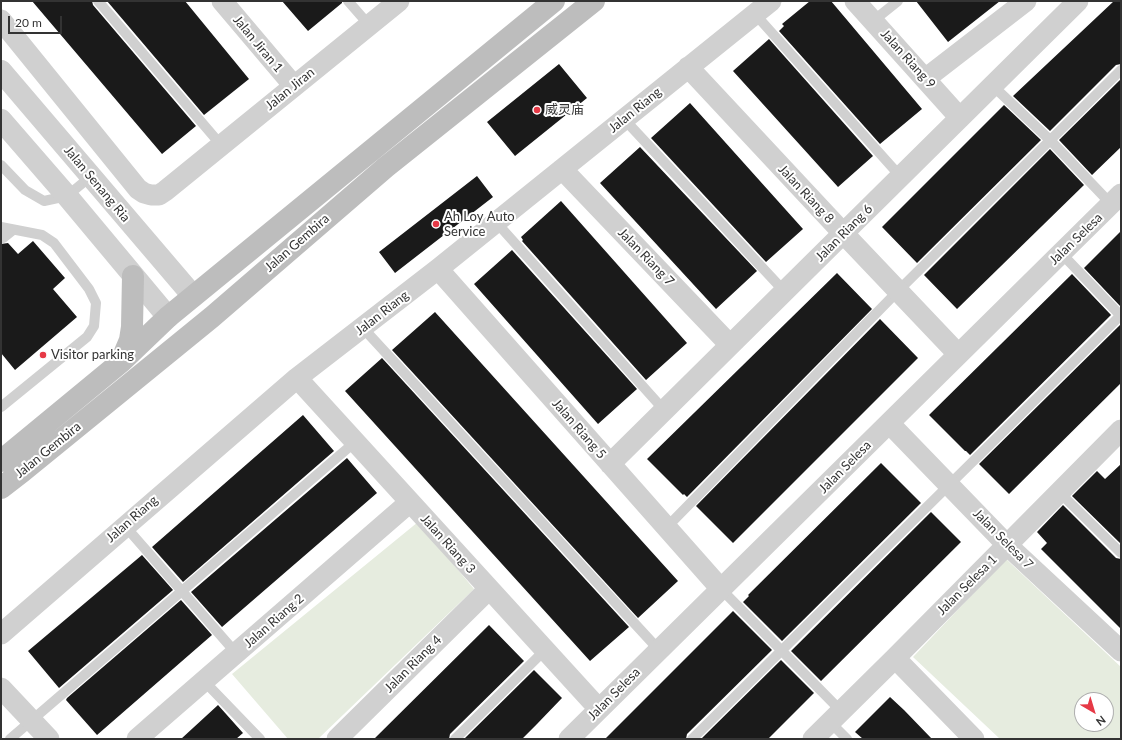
<!DOCTYPE html>
<meta charset="utf-8">
<style>
body{margin:0}
#map{position:relative;width:1122px;height:740px;overflow:hidden;background:#fff;font-family:Lato,sans-serif}
canvas{display:block}
.frame{position:absolute;inset:0;border:2px solid #333;pointer-events:none}
.north{position:absolute;left:1074px;top:692px;width:40px;height:40px;box-sizing:border-box;background:#fff;border:1px solid #adadad;border-radius:50%;rotate:142deg;font-size:11px;font-weight:700;line-height:16px;text-align:center;color:#333}
.north::after{content:'';display:block;margin:auto;width:14px;height:18px;background:#e63946;clip-path:polygon(50% 0,100% 100%,50% 72%,0 100%)}
.scale{position:absolute;left:8px;top:16px;width:54px;height:18px;box-sizing:border-box;border:2px solid #333;border-top:0;padding-left:5px;font-size:12px;line-height:14px;white-space:nowrap;color:#333;-webkit-text-stroke:3px #fff;paint-order:stroke}
</style>
<div id="map">
<canvas width="1122" height="740"></canvas>
<div class="frame"></div>
<div class="north">N</div>
<div class="scale">20 m</div>
</div>
<script>
const g = document.querySelector('canvas').getContext('2d');
g.lineJoin = 'round';
function paint(path, color) {
  g.fillStyle = color;
  g.fill(path, 'evenodd');
}
function poly(rows) {
  const path = new Path2D();
  for (const r of rows) {
    path.moveTo(r[0], r[1]);
    for (let i = 2; i < r.length; i += 2) path.lineTo(r[i], r[i + 1]);
  }
  return path;
}
function trace(path, color, width, dash) {
  g.strokeStyle = color;
  g.lineWidth = width;
  g.lineCap = dash ? 'butt' : 'round';
  g.setLineDash(dash || []);
  g.stroke(path);
}
function label(font, color, halo, rows, align = 'center') {
  g.font = font + ' Lato,"Noto Sans SC",sans-serif';
  g.lineWidth = 4;
  g.setLineDash([]);
  g.textBaseline = 'middle';
  g.strokeStyle = halo;
  g.fillStyle = color;
  for (const [text, x, y, turn = 0] of rows) {
    g.save();
    g.translate(x, y);
    g.rotate((+turn || 0) * Math.PI / 180);
    g.textAlign = isNaN(turn) ? turn : align;
    if (halo) g.strokeText(text, 0, 0);
    g.fillText(text, 0, 0);
    g.restore();
  }
}
const green = poly([
 [418,522,474,589,318,739,288,739,232,674],
 [1006,559,1121,667,1120,739,1000,739,913,657],
 [1082,700,1106,700,1106,724,1082,724]
]);
const building = poly([
 [32,1,92,1,93,5,196,126,162,154],
 [107,1,185,1,249,79,204,115],
 [282,1,342,1,342,3,308,31],
 [810,1,831,1,922,109,880,144,779,31,784,26,782,24],
 [916,1,1000,1,948,42],
 [1114,1,1121,1,1121,64,1116,65,1050,131,1013,96],
 [769,39,873,156,838,187,733,71],
 [559,64,587,98,515,156,487,122],
 [1121,79,1121,147,1092,175,1059,140],
 [690,103,803,229,766,262,651,138],
 [1004,105,1041,140,917,263,882,227],
 [640,147,757,271,716,309,600,183],
 [1050,149,1084,185,957,309,924,275],
 [477,176,493,197,395,273,379,252],
 [561,201,687,343,646,380,522,241,523,240,521,237],
 [1121,231,1121,307,1084,268],
 [33,241,65,278,53,289,77,317,15,370,1,353,1,244,8,243,18,254],
 [512,250,637,389,598,424,474,284],
 [837,273,872,309,687,497,684,494,683,495,647,459],
 [1072,274,1111,315,970,455,966,451,965,451,929,415],
 [435,312,678,581,638,618,392,350],
 [880,319,918,358,733,543,696,506],
 [1121,324,1121,383,1009,494,979,464],
 [382,358,629,627,590,661,345,391],
 [303,415,334,451,183,582,152,547],
 [347,458,377,493,222,627,191,592],
 [881,463,921,503,782,641,743,602,749,596,748,595],
 [1121,464,1121,544,1072,496,1097,471,1105,479],
 [1063,505,1116,558,1121,559,1121,629,1041,549,1047,543,1037,532],
 [931,512,961,542,821,681,791,651],
 [142,555,173,590,59,688,28,651],
 [181,600,212,635,97,735,66,700,67,698],
 [733,611,772,650,687,734,686,739,605,739],
 [489,625,524,661,450,734,449,739,374,739],
 [781,660,814,693,768,739,701,739],
 [534,670,562,698,537,724,522,739,464,739],
 [890,697,904,710,932,739,863,739,855,732],
 [218,705,243,733,236,739,181,739]
]);
const service = poly([
 [98,1,221,145],
 [348,1,369,25],
 [755,14,900,176],
 [873,21,898,1],
 [992,85,1050,140,1111,204],
 [624,119,784,291],
 [1,165,25,190,44,201,67,196,90,177],
 [496,222,664,410],
 [1,227,42,235,54,243,89,289,96,303,94,326,87,337,1,407],
 [3,238,13,230],
 [1061,253,1121,316],
 [363,328,659,650],
 [1059,492,1121,553],
 [125,526,236,653],
 [666,528,898,291,1121,70],
 [721,589,841,711],
 [204,681,260,739],
 [830,722,847,739],
 [10,739,355,442],
 [455,739,545,650],
 [692,739,1121,315]
]);
const minor = poly([
 [222,1,294,86],
 [855,1,960,118],
 [1,20,138,189,144,193,151,195,159,195,165,191,399,1],
 [688,67,843,233,958,354],
 [925,79,1026,1],
 [562,169,730,345],
 [438,269,721,589],
 [297,378,599,709],
 [889,423,1007,545,1121,651],
 [610,464,1078,1],
 [1,634,297,378,438,269,771,1],
 [895,658,974,739],
 [1,688,49,739],
 [137,739,410,502],
 [337,739,489,589],
 [569,739,1121,194],
 [813,739,895,658,1121,430]
]);
const tertiary = poly([
 [1,71,193,296],
 [1,120,67,196,168,317]
]);
const secondary = poly([
 [122,359,130,340,132,327,133,276],
 [1,461,121,362,168,317,554,1],
 [1,488,23,471,212,317,386,167,594,1]
]);
const markers = [
 [537,110,4,"#e63946"],
 [436,224,4,"#e63946"],
 [43,355,4,"#e63946"]
];
const streetNames = [
 ["Jalan Jiran 1",258,44,50],
 ["Jalan Riang 9",908,59,48],
 ["Jalan Jiran",290,89,-39],
 ["Jalan Riang",635,110,-39],
 ["Jalan Senang Ria",97,184,50],
 ["Jalan Riang 8",806,194,47],
 ["Jalan Riang 6",844,233,-45],
 ["Jalan Selesa",1076,239,-44],
 ["Jalan Gembira",297,243,-41],
 ["Jalan Riang 7",646,257,46],
 ["Jalan Riang",382,313,-38],
 ["Jalan Riang 5",579,429,49],
 ["Jalan Gembira",48,450,-39],
 ["Jalan Selesa",845,467,-45],
 ["Jalan Riang",132,519,-41],
 ["Jalan Selesa 7",1003,539,45],
 ["Jalan Riang 3",448,544,48],
 ["Jalan Selesa 1",967,585,-45],
 ["Jalan Riang 2",274,621,-41],
 ["Jalan Riang 4",413,664,-45],
 ["Jalan Selesa",614,694,-45]
];
const poiNames = [
 ["威灵庙",545,110],
 ["Ah Loy Auto",444,217],
 ["Service",444,232],
 ["Visitor parking",51,355]
];
paint(green, '#e6ecdf');
paint(building, '#1a1a1a');
trace(service, '#d0d0d0', 10);
trace(minor, '#d0d0d0', 21);
trace(tertiary, '#d0d0d0', 22);
trace(secondary, '#bdbdbd', 22);
for (const [x, y, r, color] of markers) {
  const dot = new Path2D();
  dot.arc(x, y, r, 0, 2 * Math.PI);
  g.fillStyle = color;
  g.fill(dot);
  trace(dot, '#fff', 1.5);
}
label('13px', '#333', '#fff', streetNames);
label('13px', '#333', '#fff', poiNames, 'left');
</script>
